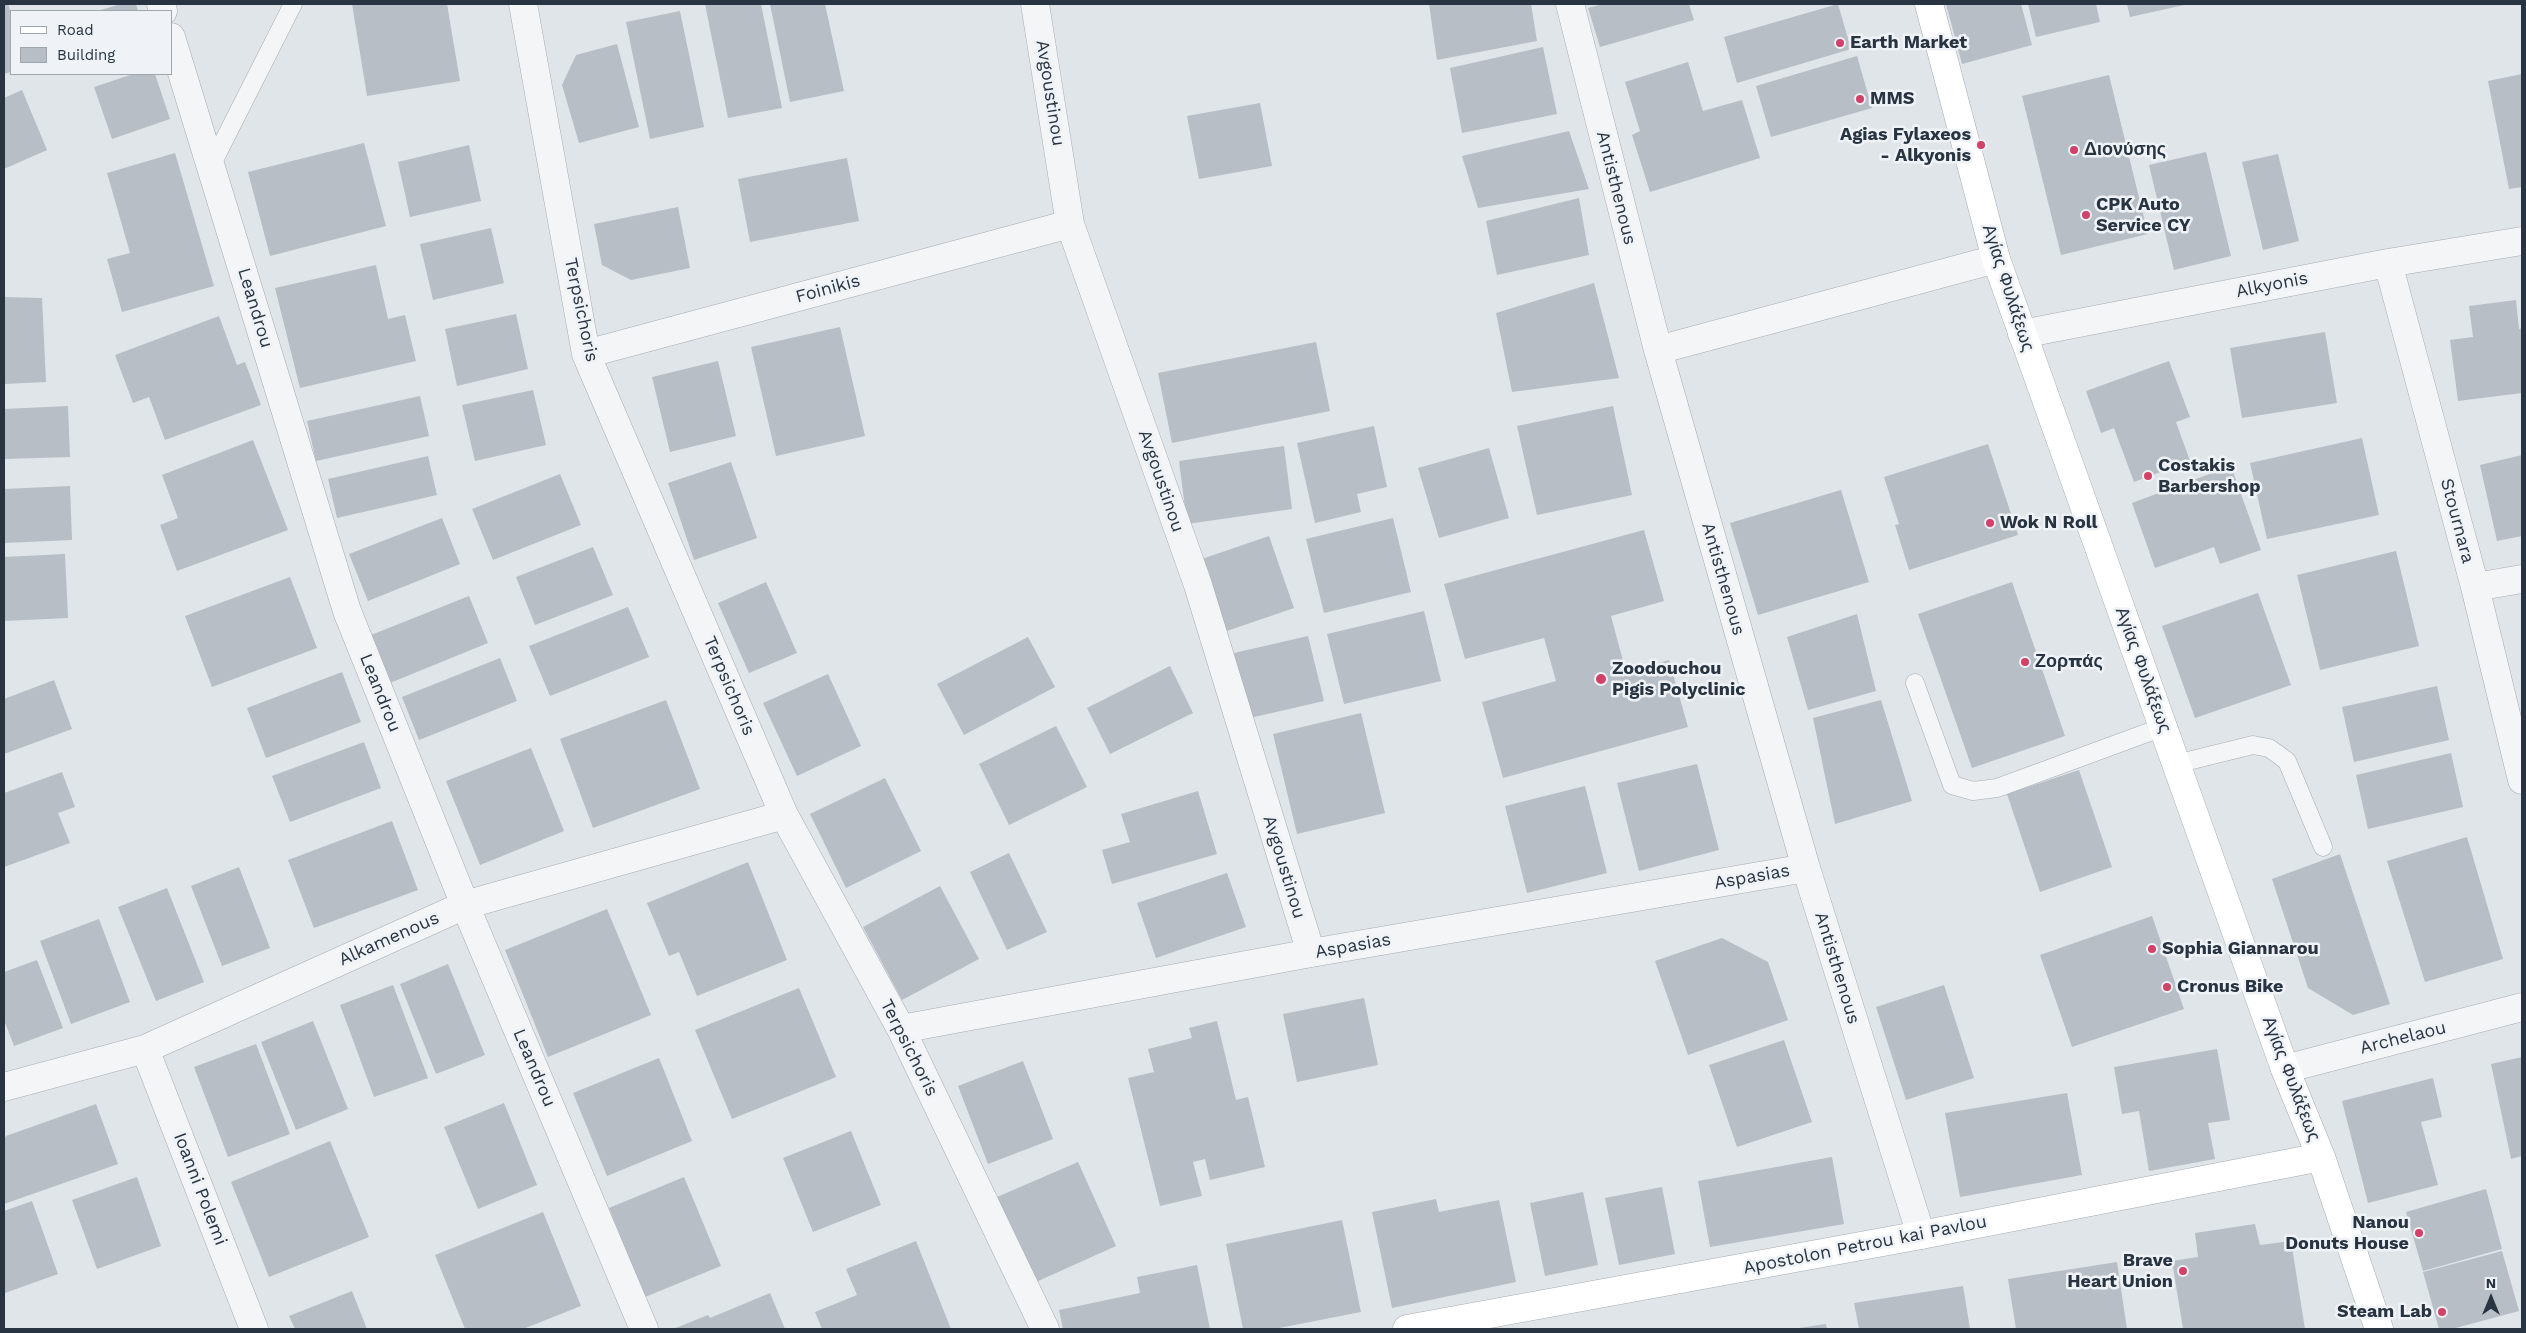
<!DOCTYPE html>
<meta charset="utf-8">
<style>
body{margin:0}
#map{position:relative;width:2526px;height:1333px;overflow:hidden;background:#e0e5e9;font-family:"Work Sans",sans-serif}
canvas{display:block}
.frame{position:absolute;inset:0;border:5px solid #283441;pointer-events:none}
.legend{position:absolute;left:10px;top:10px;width:162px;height:65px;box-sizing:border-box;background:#eff3f7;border:1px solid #9fa7ae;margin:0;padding:6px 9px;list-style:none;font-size:15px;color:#283441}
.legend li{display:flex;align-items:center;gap:10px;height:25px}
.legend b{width:25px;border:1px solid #9fa7ae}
.north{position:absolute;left:2466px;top:1273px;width:50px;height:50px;-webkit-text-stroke:4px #eff3f7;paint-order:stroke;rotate:0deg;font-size:14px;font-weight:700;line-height:20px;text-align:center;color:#283441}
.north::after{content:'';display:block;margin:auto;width:18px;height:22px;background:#283441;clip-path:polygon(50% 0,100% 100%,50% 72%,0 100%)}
</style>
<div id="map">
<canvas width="2526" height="1333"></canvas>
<div class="frame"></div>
<ul class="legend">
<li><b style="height:6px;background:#fff"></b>Road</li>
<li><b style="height:14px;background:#b7bec6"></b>Building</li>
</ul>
<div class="north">N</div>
</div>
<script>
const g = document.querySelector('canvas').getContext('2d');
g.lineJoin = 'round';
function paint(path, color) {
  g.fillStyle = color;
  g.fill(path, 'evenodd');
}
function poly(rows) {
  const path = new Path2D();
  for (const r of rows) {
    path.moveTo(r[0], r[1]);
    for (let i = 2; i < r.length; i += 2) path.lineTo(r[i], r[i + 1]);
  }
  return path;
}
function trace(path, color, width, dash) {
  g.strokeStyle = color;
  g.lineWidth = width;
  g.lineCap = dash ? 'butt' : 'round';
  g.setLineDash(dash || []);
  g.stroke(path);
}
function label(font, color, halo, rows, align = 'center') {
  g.font = font + ' "Work Sans",sans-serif';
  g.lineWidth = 5;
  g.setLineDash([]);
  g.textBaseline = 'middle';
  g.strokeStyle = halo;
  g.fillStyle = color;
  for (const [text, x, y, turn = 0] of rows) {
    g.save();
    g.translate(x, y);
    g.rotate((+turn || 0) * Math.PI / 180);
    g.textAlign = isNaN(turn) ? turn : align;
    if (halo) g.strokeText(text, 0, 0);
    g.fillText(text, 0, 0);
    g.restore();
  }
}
const building = poly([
 [4,4,8,4,11,13,11,72,4,74],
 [121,4,136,4,138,11,97,11],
 [352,4,447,4,460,81,367,96],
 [705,4,761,4,782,108,728,118],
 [770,4,825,4,844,91,790,102],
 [1429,4,1531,4,1537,41,1437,60],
 [1603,4,1689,4,1694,20,1600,47,1588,8],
 [1838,4,1851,49,1737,83,1724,37],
 [1946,4,2021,4,2032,45,1962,64],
 [2028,4,2096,4,2100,22,2036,37],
 [2127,4,2184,4,2184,5,2130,17],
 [680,11,704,127,650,139,626,22],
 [617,44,639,127,579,143,562,85,576,55],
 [1543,47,1557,114,1462,133,1450,68],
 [1857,56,1872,108,1771,137,1756,86],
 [1688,62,1703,111,1742,100,1760,158,1650,192,1632,135,1640,131,1625,82],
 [133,74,155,74,170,119,112,139,94,87],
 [2522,74,2522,187,2509,189,2488,81],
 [2109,75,2148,234,2061,255,2022,96],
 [22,90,47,150,4,169,4,98],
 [1260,103,1272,166,1199,179,1187,116],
 [1569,131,1589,189,1478,208,1462,156],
 [364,143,386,226,270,256,248,172],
 [469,145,481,201,410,217,398,162],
 [2206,152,2231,256,2174,270,2149,165],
 [175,153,214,286,122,312,107,259,130,253,107,173],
 [2278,154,2299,241,2263,250,2242,162],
 [847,158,859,221,750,242,738,179],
 [1579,198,1589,255,1497,275,1486,221],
 [678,207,690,268,631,280,602,265,594,224],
 [491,228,504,283,433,300,420,244],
 [376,265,388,319,405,315,416,361,300,388,275,288],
 [1594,283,1619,378,1512,392,1496,313],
 [4,297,42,298,46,382,4,384],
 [2516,300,2519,329,2522,328,2522,393,2458,401,2450,340,2473,337,2469,306],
 [516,314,528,369,457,386,445,329],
 [219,316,237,365,245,362,261,405,165,440,149,397,133,403,115,355],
 [840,327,865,436,776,456,751,347],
 [2325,332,2337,403,2242,418,2230,348],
 [1316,342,1330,411,1172,443,1158,373],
 [718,361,736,436,670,452,652,377],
 [2169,361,2190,417,2176,422,2190,461,2134,482,2114,428,2101,433,2086,391],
 [533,390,546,445,475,461,462,405],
 [420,396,429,436,316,461,307,421],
 [68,406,70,457,4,459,4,409],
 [1613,406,1632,495,1537,515,1517,426],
 [1374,426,1387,487,1357,494,1361,512,1315,523,1297,443],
 [2362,438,2379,515,2267,539,2250,463],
 [253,440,288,530,177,571,160,525,178,518,162,475],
 [1988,444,2018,535,1909,570,1895,525,1899,524,1884,477],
 [1284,446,1292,509,1187,524,1179,461],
 [1489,448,1509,518,1439,538,1418,468],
 [2522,455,2522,536,2497,541,2480,465],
 [428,456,437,495,337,518,328,479],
 [731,462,757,538,694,560,668,483],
 [2231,466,2261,550,2220,564,2214,547,2155,568,2132,503],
 [560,474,581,525,493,560,472,509],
 [70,486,72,540,4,543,4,489],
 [1841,490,1869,582,1758,615,1730,523],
 [442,518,460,564,368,601,349,554],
 [1393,518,1411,592,1324,613,1306,539],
 [1644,530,1664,601,1611,616,1626,672,1669,660,1688,727,1503,778,1482,702,1556,681,1544,638,1465,659,1444,584],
 [1269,536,1294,608,1224,632,1199,560],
 [593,547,613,595,535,625,516,577],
 [2396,551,2419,646,2320,670,2297,575],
 [65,554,68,618,4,621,4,557],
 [290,577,317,648,212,687,185,616],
 [766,582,797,653,749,673,718,603],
 [2012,582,2065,736,1972,768,1918,614],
 [2258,593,2291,685,2195,718,2162,626],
 [469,596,488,643,385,685,366,637],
 [628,607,649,657,550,696,529,646],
 [1424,611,1441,681,1344,704,1327,634],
 [1857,614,1876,691,1808,710,1787,637],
 [1308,636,1324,701,1250,718,1234,653],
 [1028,637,1055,687,964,735,937,684],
 [500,658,517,701,419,740,402,697],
 [1170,666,1193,713,1110,754,1087,708],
 [342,672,361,722,266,758,247,708],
 [828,674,861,746,797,776,763,703],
 [54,680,72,729,4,754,4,699],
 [2437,686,2449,740,2354,762,2342,707],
 [666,700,700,789,593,828,560,739],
 [1881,700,1912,801,1835,824,1813,718],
 [1361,713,1385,813,1297,834,1273,734],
 [1056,726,1087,787,1009,825,979,764],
 [364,742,381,788,290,822,272,776],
 [531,748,564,831,480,865,446,781],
 [2451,753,2463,807,2368,829,2356,775],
 [1697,764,1719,850,1639,871,1617,783],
 [2079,770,2112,867,2040,892,2007,794],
 [62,772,75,807,58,813,70,843,4,867,4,793],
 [885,778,921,851,846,888,810,814],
 [1585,786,1607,873,1527,893,1505,806],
 [1198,791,1217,854,1112,884,1102,850,1130,842,1121,814],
 [392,821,418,890,314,928,288,860],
 [2467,837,2503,959,2425,982,2387,861],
 [1009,853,1047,932,1007,950,970,872],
 [2340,854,2390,1004,2353,1015,2308,988,2272,879],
 [748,862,787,960,697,996,679,952,669,956,647,903],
 [239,867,270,948,222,966,191,886],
 [1227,873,1246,927,1156,958,1137,903],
 [940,886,979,959,902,1000,863,927],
 [167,888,204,982,156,1001,118,907],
 [607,909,651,1015,548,1057,505,950],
 [2152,916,2184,1009,2072,1047,2040,955],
 [99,919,130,1002,71,1024,40,941],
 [1722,938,1768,962,1788,1020,1688,1055,1655,961],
 [37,960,63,1028,14,1046,4,1020,4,972],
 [448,964,485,1055,436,1074,400,984],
 [393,985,428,1078,374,1097,340,1005],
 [1944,985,1974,1078,1906,1100,1876,1007],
 [799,988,836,1077,732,1119,695,1030],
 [1364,998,1378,1065,1297,1082,1283,1014],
 [313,1021,348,1109,296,1130,261,1042],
 [1217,1021,1236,1100,1248,1097,1265,1167,1210,1180,1205,1159,1193,1162,1202,1196,1160,1206,1128,1078,1154,1072,1148,1049,1192,1038,1189,1028],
 [1784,1040,1812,1122,1737,1147,1709,1065],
 [256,1044,290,1134,228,1157,194,1067],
 [2217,1049,2230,1120,2208,1123,2215,1159,2149,1171,2139,1111,2122,1114,2114,1067],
 [2522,1057,2522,1156,2511,1159,2491,1064],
 [659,1058,692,1141,607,1176,573,1093],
 [1023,1061,1053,1139,988,1164,958,1086],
 [2433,1078,2442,1117,2421,1122,2438,1185,2368,1203,2342,1101],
 [2067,1093,2082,1175,1960,1197,1945,1113],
 [504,1103,537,1185,478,1209,444,1127],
 [96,1104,118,1164,4,1204,4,1140,6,1136],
 [851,1131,881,1205,813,1232,783,1158],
 [330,1141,369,1237,269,1277,231,1182],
 [1832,1157,1844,1224,1710,1247,1698,1181],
 [1078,1162,1116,1246,1036,1282,997,1197],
 [137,1177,161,1246,97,1269,72,1200],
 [684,1177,721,1266,645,1297,609,1208],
 [1662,1187,1675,1254,1619,1265,1605,1198],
 [2486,1189,2502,1249,2423,1271,2406,1212],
 [1583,1192,1598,1265,1545,1276,1530,1203],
 [1436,1199,1439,1212,1499,1200,1516,1282,1392,1308,1372,1212],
 [32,1201,58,1274,5,1293,4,1211],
 [543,1212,581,1306,523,1329,465,1329,435,1255],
 [1342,1220,1361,1312,1274,1329,1243,1329,1226,1244],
 [2255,1224,2260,1245,2291,1241,2305,1329,2183,1329,2172,1261,2198,1257,2195,1233],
 [916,1241,951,1329,822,1329,815,1312,857,1295,846,1269],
 [2502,1251,2519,1311,2452,1329,2439,1329,2423,1272],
 [2117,1262,2127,1329,2016,1329,2008,1279],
 [1197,1265,1210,1329,1063,1329,1059,1310,1140,1293,1137,1277],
 [1963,1286,1970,1329,1859,1329,1854,1303],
 [352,1291,367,1329,295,1329,289,1316],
 [770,1293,785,1329,673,1329,708,1315,710,1318],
 [1826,1324,1827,1329,1799,1329,1799,1328]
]);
const lane = poly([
 [212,164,293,4],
 [1915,683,1952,785,1973,791,1997,788,2163,727],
 [2176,764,2253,745,2269,748,2287,761,2323,847]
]);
const street = poly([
 [161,4,163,11],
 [523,4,586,354,784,815,901,1029,1045,1329],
 [1035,4,1070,224,1198,585,1311,953],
 [1570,4,1658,350,1806,868,1921,1235],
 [171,37,347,611,465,905,644,1329],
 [2388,263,2475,587,2522,780],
 [2022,334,2388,263,2522,241],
 [1658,350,1996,259],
 [586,354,1070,224],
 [2475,587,2522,579],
 [901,1029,1311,953,1806,868],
 [145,1049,254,1329],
 [2285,1069,2522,1007],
 [4,1087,145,1049,465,905,784,815]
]);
const secondary = poly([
 [1929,4,1996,259,2285,1069,2321,1157,2379,1329],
 [1407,1329,1921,1235,2321,1157]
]);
const markers = [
 [1840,43,5,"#d24167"],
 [1860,99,5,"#d24167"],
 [1981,145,5,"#d24167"],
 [2074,150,5,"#d24167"],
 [2086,215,5,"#d24167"],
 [2148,476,5,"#d24167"],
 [1990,523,5,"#d24167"],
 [2025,662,5,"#d24167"],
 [1601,679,6,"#d24167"],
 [2152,949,5,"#d24167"],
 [2167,987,5,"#d24167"],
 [2419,1233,5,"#d24167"],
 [2183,1271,5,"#d24167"],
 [2442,1312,5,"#d24167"]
];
const poiNames = [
 ["Earth Market",1850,43],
 ["MMS",1870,99],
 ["Agias Fylaxeos",1971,135,"right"],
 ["- Alkyonis",1971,156,"right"],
 ["Διονύσης",2084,150],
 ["CPK Auto",2096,205],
 ["Service CY",2096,226],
 ["Costakis",2158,466],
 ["Barbershop",2158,487],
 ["Wok N Roll",2000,523],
 ["Ζορπάς",2035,662],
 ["Zoodouchou",1612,669],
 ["Pigis Polyclinic",1612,690],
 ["Sophia Giannarou",2162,949],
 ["Cronus Bike",2177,987],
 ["Nanou",2409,1223,"right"],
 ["Donuts House",2409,1244,"right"],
 ["Brave",2173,1261,"right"],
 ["Heart Union",2173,1282,"right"],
 ["Steam Lab",2432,1312,"right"]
];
const streetNames = [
 ["Avgoustinou",1050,93,81],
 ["Antisthenous",1616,188,76],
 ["Alkyonis",2272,285,-11],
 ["Αγίας Φυλάξεως",2008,288,72],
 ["Foinikis",828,289,-15],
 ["Leandrou",255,308,73],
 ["Terpsichoris",581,310,78],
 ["Avgoustinou",1161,481,71],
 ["Stournara",2457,521,75],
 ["Antisthenous",1723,579,74],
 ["Αγίας Φυλάξεως",2143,670,70],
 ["Terpsichoris",729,686,67],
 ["Leandrou",380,693,68],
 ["Avgoustinou",1284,867,73],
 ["Aspasias",1752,877,-10],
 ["Alkamenous",389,939,-24],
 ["Aspasias",1353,946,-10],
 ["Antisthenous",1837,968,73],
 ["Archelaou",2403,1038,-14],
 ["Terpsichoris",909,1048,63],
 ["Leandrou",534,1068,67],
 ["Αγίας Φυλάξεως",2291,1079,69],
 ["Ioanni Polemi",200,1189,69],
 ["Apostolon Petrou kai Pavlou",1865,1245,-11]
];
paint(building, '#b7bec6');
trace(lane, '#a5acb3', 19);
trace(street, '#a5acb3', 29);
trace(secondary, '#a5acb3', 29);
trace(lane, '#f3f5f7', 18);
trace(street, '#f3f5f7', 28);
trace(secondary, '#fff', 28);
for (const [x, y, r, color] of markers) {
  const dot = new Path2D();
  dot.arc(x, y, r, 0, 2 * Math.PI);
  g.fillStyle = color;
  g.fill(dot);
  trace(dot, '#eff3f7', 2);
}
label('bold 18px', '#283441', '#eff3f7', poiNames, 'left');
label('18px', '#283441', '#eff3f7', streetNames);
</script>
